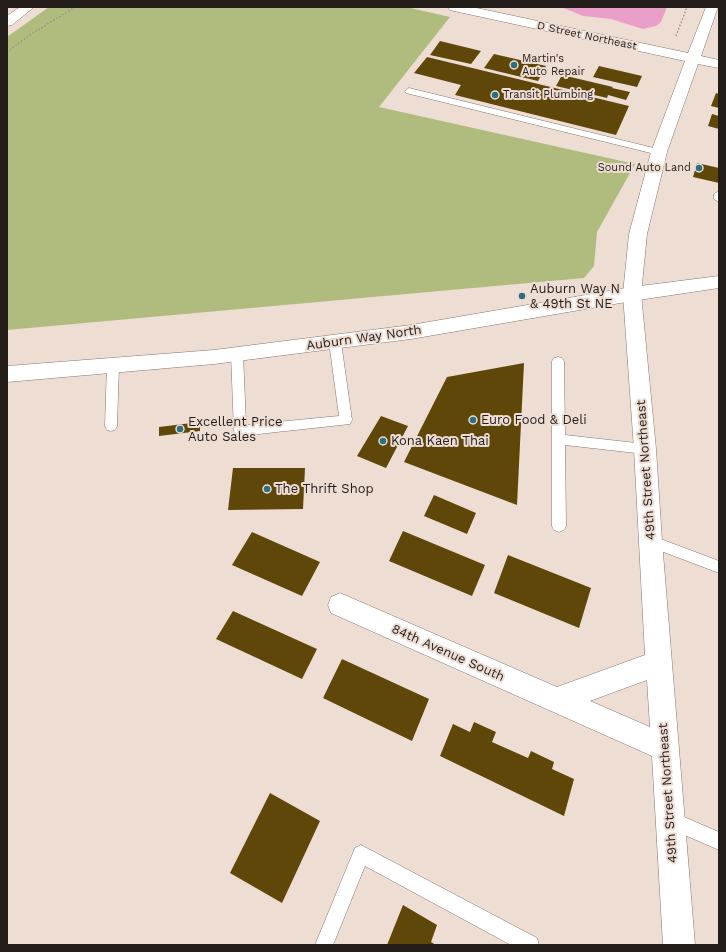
<!DOCTYPE html>
<style>
body{margin:0}
#map{position:relative;width:726px;height:952px;overflow:hidden;background:#eeddd3;font-family:"Work Sans",sans-serif}
canvas{display:block}
.frame{position:absolute;inset:0;border:8px solid #231d1a;pointer-events:none}
</style>
<div id="map">
<canvas width="726" height="952"></canvas>
<div class="frame"></div>
</div>
<script>
const g = document.querySelector('canvas').getContext('2d');
g.lineJoin = 'round';
function paint(path, color) {
  g.fillStyle = color;
  g.fill(path, 'evenodd');
}
function poly(rows) {
  const path = new Path2D();
  for (const r of rows) {
    path.moveTo(r[0], r[1]);
    for (let i = 2; i < r.length; i += 2) path.lineTo(r[i], r[i + 1]);
  }
  return path;
}
function trace(path, color, width, dash) {
  g.strokeStyle = color;
  g.lineWidth = width;
  g.lineCap = dash ? 'butt' : 'round';
  g.setLineDash(dash || []);
  g.stroke(path);
}
function label(font, color, halo, rows, align = 'center') {
  g.font = font + ' "Work Sans",sans-serif';
  g.lineWidth = 4;
  g.setLineDash([]);
  g.textBaseline = 'middle';
  g.strokeStyle = halo;
  g.fillStyle = color;
  for (const [text, x, y, turn = 0] of rows) {
    g.save();
    g.translate(x, y);
    g.rotate((+turn || 0) * Math.PI / 180);
    g.textAlign = isNaN(turn) ? turn : align;
    if (halo) g.strokeText(text, 0, 0);
    g.fillText(text, 0, 0);
    g.restore();
  }
}
const green = poly([
 [49,7,406,7,450,17,379,107,635,164,597,232,594,266,584,278,7,330,7,37]
]);
const water = poly([
 [561,7,667,7,661,22,656,26,643,29,611,19,583,16]
]);
const building = poly([
 [440,41,481,51,471,64,430,55],
 [494,54,546,66,538,81,484,68],
 [427,57,629,106,616,135,455,95,461,85,414,73],
 [599,66,642,76,637,87,593,77],
 [562,75,613,87,612,88,630,92,626,100,608,95,607,98,556,86],
 [716,93,719,94,719,108,711,106],
 [712,114,719,116,719,129,708,126],
 [697,163,719,168,719,183,693,177],
 [524,363,517,505,404,462,447,377],
 [381,416,408,426,386,468,357,456],
 [200,422,200,431,159,436,159,427],
 [233,468,305,468,303,509,228,510],
 [434,495,476,513,467,534,424,516],
 [403,531,485,565,472,596,389,561],
 [252,532,320,562,302,596,232,565],
 [508,555,591,588,579,628,494,593],
 [233,611,317,649,302,679,216,639],
 [342,659,429,699,412,741,323,698],
 [474,722,496,732,492,742,528,758,531,751,554,762,552,769,574,779,564,816,440,756,453,724,470,732],
 [270,793,320,821,282,903,230,873],
 [403,905,437,925,431,942,436,945,387,945]
]);
const path = poly([
 [676,36,687,7],
 [7,52,30,35,75,7]
]);
const service = poly([
 [409,88,662,150,664,152,659,155,406,93,405,91,409,88],
 [719,191,719,202,714,199,714,194,719,191],
 [335,338,339,339,341,342,352,420,350,424,240,436,236,435,234,431,231,354,233,351,237,350,241,351,243,354,246,425,339,416,329,342,331,339,335,338],
 [558,357,562,358,564,361,565,435,645,444,649,445,651,449,649,453,645,454,565,445,566,526,564,530,559,532,554,530,552,526,552,361,554,358,558,357],
 [113,361,117,362,119,365,117,426,115,430,111,431,107,430,105,426,107,365,109,362,113,361],
 [650,535,719,561,719,573,645,545,643,541,645,537,650,535],
 [670,811,719,832,719,850,664,826,661,820,664,814,670,811],
 [361,845,537,938,539,945,511,945,365,866,333,945,315,945,355,848,361,845]
]);
const minor = poly([
 [448,7,472,7,688,53,706,7,718,7,701,56,719,60,719,68,698,64,667,152,647,234,641,294,656,449,662,541,695,945,663,945,652,756,331,613,328,605,331,597,340,593,557,687,645,655,634,449,623,294,629,234,651,152,685,61,454,11,450,10,448,7],
 [647,680,650,727,590,701,647,680]
]);
const secondary = poly([
 [20,7,34,7,12,25,7,26,7,16,20,7],
 [719,276,719,288,632,301,411,339,214,364,7,382,7,366,214,350,411,325,632,287,719,276]
]);
const markers = [
 [514,65,4,"#2b707f"],
 [495,95,4,"#2b707f"],
 [699,168,4,"#2b707f"],
 [522,296,4,"#2b707f"],
 [473,420,4,"#2b707f"],
 [180,429,4,"#2b707f"],
 [383,441,4,"#2b707f"],
 [267,489,4,"#2b707f"]
];
const farStreetnames = [
 ["D Street Northeast",587,36,12]
];
const farPoinames = [
 ["Martin's",522,59],
 ["Auto Repair",522,72],
 ["Transit Plumbing",503,95],
 ["Sound Auto Land",691,168,"right"]
];
const poiNames = [
 ["Auburn Way N",530,289],
 ["& 49th St NE",530,304],
 ["Euro Food & Deli",481,420],
 ["Excellent Price",188,422],
 ["Auto Sales",188,437],
 ["Kona Kaen Thai",391,441],
 ["The Thrift Shop",275,489]
];
const streetNames = [
 ["Auburn Way North",364,338,-8],
 ["49th Street Northeast",646,470,-94],
 ["84th Avenue South",448,653,24],
 ["49th Street Northeast",668,793,-94]
];
paint(green, '#afbc7d');
paint(water, '#e99fc7');
paint(building, '#5f4709');
trace(service, '#84756d', 1);
trace(minor, '#84756d', 1);
trace(secondary, '#84756d', 1);
trace(path, '#9c8f88', 1.5, [1.5, 2]);
paint(service, '#fff');
paint(minor, '#fff');
paint(secondary, '#fff');
for (const [x, y, r, color] of markers) {
  const dot = new Path2D();
  dot.arc(x, y, r, 0, 2 * Math.PI);
  g.fillStyle = color;
  g.fill(dot);
  trace(dot, '#eeddd3', 1.5);
}
label('11px', '#231d1a', '#eeddd3', farStreetnames);
label('11px', '#231d1a', '#eeddd3', farPoinames, 'left');
label('13px', '#231d1a', '#eeddd3', poiNames, 'left');
label('13px', '#231d1a', '#eeddd3', streetNames);
</script>
